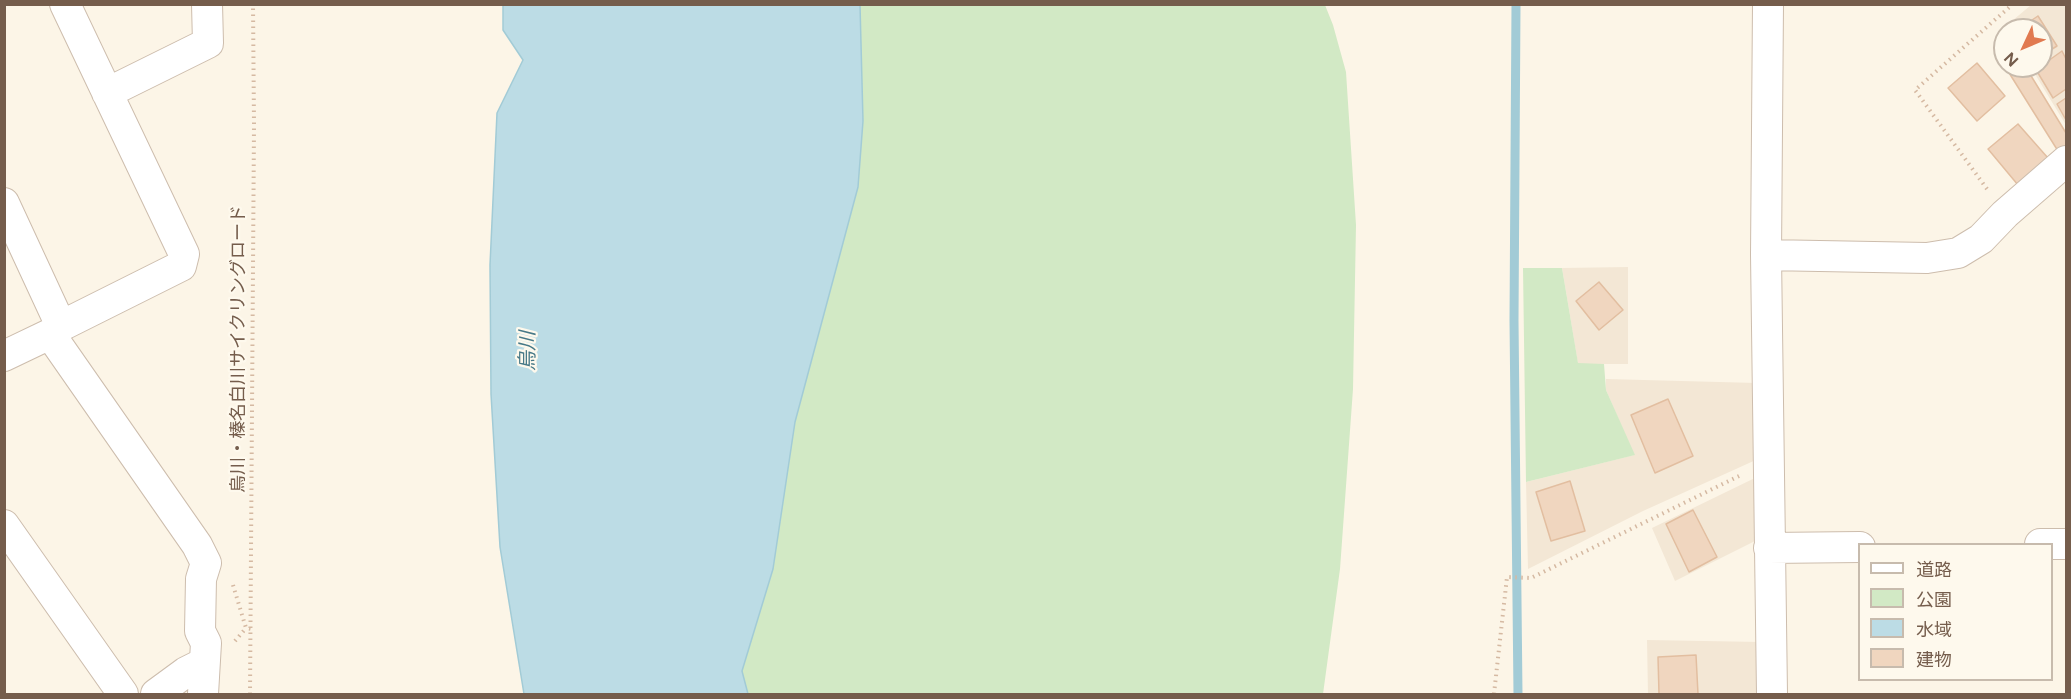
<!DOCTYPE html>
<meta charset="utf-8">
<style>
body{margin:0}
#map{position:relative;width:2071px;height:699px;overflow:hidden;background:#fcf5e7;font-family:Figtree,"Noto Sans JP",sans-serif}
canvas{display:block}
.frame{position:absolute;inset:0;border:6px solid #755d4c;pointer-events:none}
.legend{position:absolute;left:1858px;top:543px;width:195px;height:138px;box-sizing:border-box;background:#fef9ed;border:2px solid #c7bbad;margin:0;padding:8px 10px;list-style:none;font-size:18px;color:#755d4c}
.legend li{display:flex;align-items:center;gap:12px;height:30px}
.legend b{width:30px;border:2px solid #c7bbad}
.north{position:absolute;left:1993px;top:18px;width:60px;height:60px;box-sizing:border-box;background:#fef9ed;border:2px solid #c7bbad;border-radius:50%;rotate:226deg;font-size:16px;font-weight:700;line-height:24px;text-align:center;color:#755d4c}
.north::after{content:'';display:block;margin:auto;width:21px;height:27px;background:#e17a50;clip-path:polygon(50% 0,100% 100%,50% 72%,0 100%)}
</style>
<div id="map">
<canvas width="2071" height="699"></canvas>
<div class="frame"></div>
<ul class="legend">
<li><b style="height:8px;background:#fff"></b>道路</li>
<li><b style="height:16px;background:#d2e9c5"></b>公園</li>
<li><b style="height:16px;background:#bcdce5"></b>水域</li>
<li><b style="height:16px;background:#f0d6bf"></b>建物</li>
</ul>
<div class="north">N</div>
</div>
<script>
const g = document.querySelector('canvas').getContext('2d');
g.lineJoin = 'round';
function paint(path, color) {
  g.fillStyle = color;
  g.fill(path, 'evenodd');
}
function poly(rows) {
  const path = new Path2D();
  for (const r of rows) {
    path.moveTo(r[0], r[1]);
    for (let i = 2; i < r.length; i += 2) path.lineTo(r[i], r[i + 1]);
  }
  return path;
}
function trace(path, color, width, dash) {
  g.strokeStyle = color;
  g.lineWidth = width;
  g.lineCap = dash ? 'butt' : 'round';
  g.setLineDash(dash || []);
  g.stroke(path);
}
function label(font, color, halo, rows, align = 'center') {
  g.font = font + ' Figtree,"Noto Sans JP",sans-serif';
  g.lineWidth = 4.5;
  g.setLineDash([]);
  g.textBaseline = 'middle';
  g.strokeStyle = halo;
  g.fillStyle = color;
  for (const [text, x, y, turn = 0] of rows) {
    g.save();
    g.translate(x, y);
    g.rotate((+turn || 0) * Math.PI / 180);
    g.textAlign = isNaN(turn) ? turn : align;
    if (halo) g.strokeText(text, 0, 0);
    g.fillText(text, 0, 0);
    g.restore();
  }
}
const residential = poly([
 [2031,5,2066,5,2066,125,2030,66,2041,66,2041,30,2008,30,2006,26],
 [1628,267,1628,364,1578,364,1562,268],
 [1606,379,1757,383,1758,459,1643,511,1528,569,1526,482,1634,455,1606,390],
 [1759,476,1759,539,1675,581,1652,528],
 [1647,640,1761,642,1762,694,1648,694]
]);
const green = poly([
 [860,5,1325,5,1333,25,1346,72,1356,225,1353,389,1340,569,1323,694,748,694,742,671,773,569,795,422,858,187,863,121],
 [1523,268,1562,268,1578,363,1604,364,1606,390,1635,455,1526,482]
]);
const water = poly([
 [503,5,860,5,863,121,858,187,795,422,773,569,742,671,748,694,524,694,500,547,491,394,490,265,497,113,523,60,503,30,503,5]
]);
const stream = poly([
 [1516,4,1514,320,1518,694]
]);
const building = poly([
 [2038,16,2057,46,2041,56,2041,30,2017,30,2038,16],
 [2005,46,2005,66,2025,66,2066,133,2066,145,2058,151,1996,52,2005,46],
 [2062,51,2066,59,2066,89,2053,98,2035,68,2041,66,2062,51],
 [1977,63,2005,96,1977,121,1948,88,1977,63],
 [2066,98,2066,120,2057,104,2066,98],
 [2018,124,2048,158,2018,185,1988,149,2018,124],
 [1599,282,1623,310,1599,330,1576,301,1599,282],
 [1668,399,1693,456,1655,473,1631,415,1668,399],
 [1570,481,1585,531,1551,541,1536,492,1570,481],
 [1693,510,1717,557,1689,572,1666,524,1693,510],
 [1696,655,1698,694,1659,694,1658,657,1696,655]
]);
const path = poly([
 [1987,189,1915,90,2013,4],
 [233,585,246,628,251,629],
 [235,641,246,628],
 [250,694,254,125,253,4],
 [1494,694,1507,577,1531,578,1739,476]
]);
const minor = poly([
 [1768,4,1766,255,1772,694],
 [107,93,208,43,207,4],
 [4,203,61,326],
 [1766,255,1927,258,1958,253,1981,239,2005,214,2066,161],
 [50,334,197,545,206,563,201,579,200,631,206,643,203,694],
 [4,356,50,334,61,326,181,266,184,254,65,4],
 [4,525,123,694],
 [2040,544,2066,544],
 [1769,548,1860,547],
 [156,694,186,672,204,663]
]);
const streetNames = [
 ["烏川・榛名白川サイクリングロード",239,349,-90]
];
const waterNames = [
 ["烏川",528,351,-90]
];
paint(residential, '#f3e7d5');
paint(green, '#d2e9c5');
paint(water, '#bcdce5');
trace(water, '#a2cbd6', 1.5);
trace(stream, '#a2cbd6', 9);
paint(building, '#f0d6bf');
trace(building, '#e2bea0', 1.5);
trace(minor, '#cdbdad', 32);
trace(path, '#d5b9a2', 4, [1.5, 4.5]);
trace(minor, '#fff', 30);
label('18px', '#755d4c', '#fef9ed', streetNames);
label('italic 20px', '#467887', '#fef9ed', waterNames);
</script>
